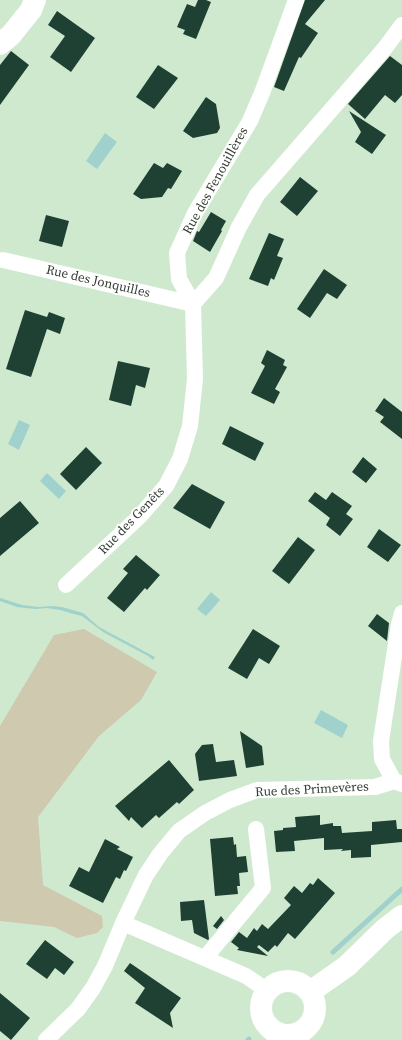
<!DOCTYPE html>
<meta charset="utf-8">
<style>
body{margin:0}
canvas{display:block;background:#cfe9ce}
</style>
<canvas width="402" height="1040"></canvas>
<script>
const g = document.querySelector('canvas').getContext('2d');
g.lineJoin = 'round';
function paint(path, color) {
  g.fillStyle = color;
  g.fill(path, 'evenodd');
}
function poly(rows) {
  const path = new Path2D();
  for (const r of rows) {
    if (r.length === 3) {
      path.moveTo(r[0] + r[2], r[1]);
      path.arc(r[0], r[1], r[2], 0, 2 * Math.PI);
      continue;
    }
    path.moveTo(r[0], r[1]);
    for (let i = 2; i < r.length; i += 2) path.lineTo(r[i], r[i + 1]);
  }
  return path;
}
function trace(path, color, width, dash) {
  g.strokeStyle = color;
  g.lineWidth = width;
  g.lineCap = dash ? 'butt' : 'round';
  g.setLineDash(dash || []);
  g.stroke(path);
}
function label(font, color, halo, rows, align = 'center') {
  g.font = font + ' "Source Serif 4",serif';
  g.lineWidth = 4;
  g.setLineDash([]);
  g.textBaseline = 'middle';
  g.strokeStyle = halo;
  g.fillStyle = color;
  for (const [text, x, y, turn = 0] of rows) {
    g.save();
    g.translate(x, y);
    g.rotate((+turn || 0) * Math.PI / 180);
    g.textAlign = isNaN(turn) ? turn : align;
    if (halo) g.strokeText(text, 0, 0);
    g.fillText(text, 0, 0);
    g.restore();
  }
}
const green = poly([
 [84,629,157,672,141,700,99,736,38,817,43,885,102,916,103,927,97,933,77,938,54,927,0,921,0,726,54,635]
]);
const water = poly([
 [105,133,117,142,97,169,86,161],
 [19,420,30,425,19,450,8,444],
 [47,473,66,491,59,499,40,481],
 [211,592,220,600,206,616,197,609],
 [0,598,22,605,39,607,51,606,62,607,83,613,99,627,155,657,153,660,148,656,103,632,82,616,70,613,60,610,47,608,35,609,17,607,0,601],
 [321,710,348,725,342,738,314,723]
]);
const stream = poly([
 [333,952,402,889],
 [248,1040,249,1039]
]);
const building = poly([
 [198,0,206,0,211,2,196,39,183,34,185,30,177,27,187,4,195,7],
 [305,0,325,0,305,24,318,33,301,58,299,57,284,91,274,87],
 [57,11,95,38,71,72,50,57,65,36,48,25],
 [11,51,29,65,0,105,0,65],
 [390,56,402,65,402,95,395,103,385,95,365,119,348,104],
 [158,65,178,78,154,109,136,97],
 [206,97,216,104,220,128,217,133,193,138,183,131],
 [349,111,386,135,372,154,355,142,361,132],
 [154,163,163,168,167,163,182,171,171,189,168,188,162,197,141,199,133,194],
 [300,177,318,191,297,216,280,202],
 [211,212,226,221,221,230,222,231,210,252,193,241,197,231,199,232],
 [46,215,69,221,62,247,39,241],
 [269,233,284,239,277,256,283,258,274,280,271,278,268,286,249,279],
 [324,269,347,285,337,299,327,293,310,318,297,309],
 [25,310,47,317,49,312,65,318,60,334,47,329,31,377,6,369],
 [267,350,285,360,283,365,287,367,275,389,280,392,274,404,251,393,265,366,261,363],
 [118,361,150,368,145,388,136,385,131,406,109,400],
 [384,398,402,412,402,439,380,422,384,417,375,411],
 [230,426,264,443,255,461,222,444],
 [86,447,102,463,76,490,60,474],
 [363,457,377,469,366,483,352,472],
 [192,484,225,502,210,529,173,508],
 [315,492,326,500,332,492,352,506,346,514,353,519,340,536,326,525,330,518,308,501],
 [20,501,39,523,0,556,0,518],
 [379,529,401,545,388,562,367,547],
 [298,537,315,550,289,584,272,571],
 [136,555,160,575,147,590,145,588,124,612,107,598,128,573,123,569],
 [377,614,389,623,387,641,368,626],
 [253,629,280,646,269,664,259,658,247,679,228,668],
 [240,731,262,746,264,765,246,768],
 [213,744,216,762,234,760,237,776,199,781,195,754,202,745],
 [169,760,194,790,179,804,177,802,159,818,156,815,142,828,131,817,129,821,115,806],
 [320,815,320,825,333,823,333,826,341,826,342,833,372,831,372,822,396,820,397,829,402,829,402,842,371,845,371,857,351,858,351,850,341,851,343,849,324,850,324,838,294,841,295,851,276,852,274,831,283,830,283,828,296,827,295,817],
 [233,837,234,845,236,844,237,857,246,856,248,872,239,873,240,886,237,886,238,894,215,896,210,839],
 [105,839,120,847,117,849,133,857,126,871,124,870,120,879,116,877,103,903,69,886,79,867,89,872],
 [318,878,335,893,295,939,288,933,277,947,275,945,268,952,259,945,257,947,268,956,237,950,239,948,231,942,239,932,247,938,254,928,257,931,262,924,268,929,291,905,284,898,294,886,302,893,310,883,313,885],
 [204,900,209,939,208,940,194,933,192,920,181,921,180,902],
 [221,916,224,920,217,929,213,926],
 [45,940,74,962,64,975,55,968,47,979,26,964],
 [130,963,181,998,170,1013,173,1028,135,1003,145,988,124,971],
 [0,993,30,1018,11,1040,0,1031]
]);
const street = poly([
 [3,260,193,304],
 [193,304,216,278,239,227,257,195,385,48,402,25],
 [66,585,139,517,166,486,180,459,190,426,195,379,193,304,179,279,177,253,195,213,250,121,262,93,296,0],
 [402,613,399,624,381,741,382,759,394,781,402,784],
 [123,923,246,976,268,991],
 [205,958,263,888,256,829],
 [46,1040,78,1009,93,988,105,966,123,923,146,875,160,854,179,831,205,813,230,800,257,790,375,787,394,781]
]);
const secondary = poly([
 [0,44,11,35,31,10,35,0],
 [288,1008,27],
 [310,992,347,966,385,929,402,916]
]);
const streetNames = [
 ["Rue des Fenouillères",216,181,-61],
 ["Rue des Jonquilles",98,282,13],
 ["Rue des Genêts",132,521,-46],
 ["Rue des Primevères",312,790,-3]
];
paint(green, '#cec9af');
paint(water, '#a0d1cd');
trace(stream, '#a0d1cd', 5);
paint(building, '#1f4134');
trace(street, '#fff', 16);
trace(secondary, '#fff', 22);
label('13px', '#343e34', '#fff', streetNames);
</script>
